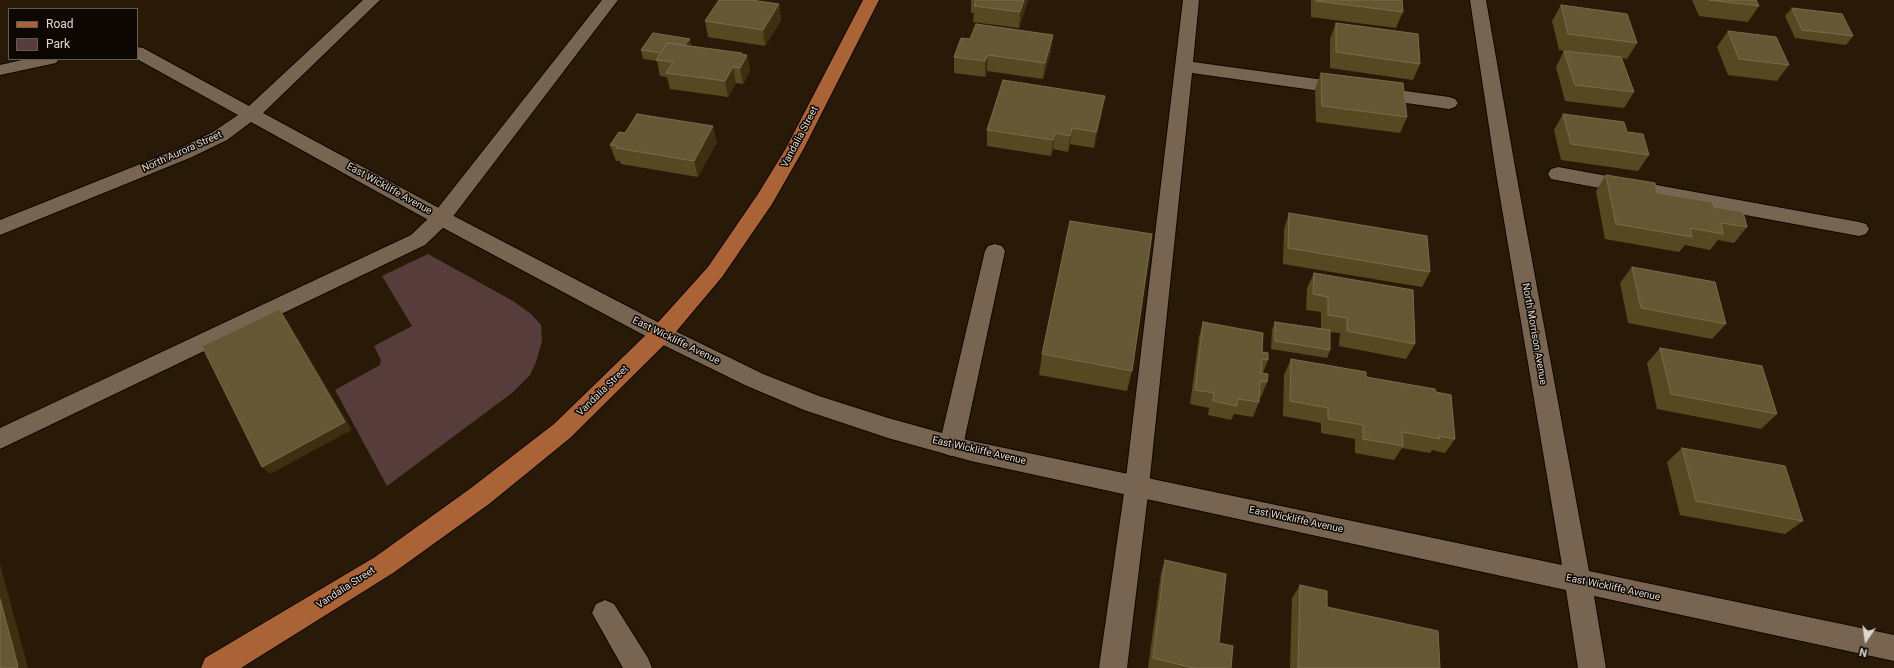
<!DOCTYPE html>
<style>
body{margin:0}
#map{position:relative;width:1894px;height:668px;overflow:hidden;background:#291a08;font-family:Roboto,sans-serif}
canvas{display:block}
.legend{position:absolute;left:8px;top:8px;width:130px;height:52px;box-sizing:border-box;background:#0d0702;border:1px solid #625a53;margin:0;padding:5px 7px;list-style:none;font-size:12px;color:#e1d7cc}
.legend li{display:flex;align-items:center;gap:8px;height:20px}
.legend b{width:20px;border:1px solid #625a53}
.north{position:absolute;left:1846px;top:620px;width:40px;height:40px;-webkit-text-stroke:3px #0d0702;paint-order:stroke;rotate:193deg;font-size:11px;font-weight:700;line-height:16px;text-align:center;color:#e1d7cc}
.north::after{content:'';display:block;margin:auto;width:14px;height:18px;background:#e1d7cc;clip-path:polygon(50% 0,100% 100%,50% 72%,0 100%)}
</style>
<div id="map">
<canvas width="1894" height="668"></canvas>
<ul class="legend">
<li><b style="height:5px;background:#aa6337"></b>Road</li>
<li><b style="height:11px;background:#563c3a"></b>Park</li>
</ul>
<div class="north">N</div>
</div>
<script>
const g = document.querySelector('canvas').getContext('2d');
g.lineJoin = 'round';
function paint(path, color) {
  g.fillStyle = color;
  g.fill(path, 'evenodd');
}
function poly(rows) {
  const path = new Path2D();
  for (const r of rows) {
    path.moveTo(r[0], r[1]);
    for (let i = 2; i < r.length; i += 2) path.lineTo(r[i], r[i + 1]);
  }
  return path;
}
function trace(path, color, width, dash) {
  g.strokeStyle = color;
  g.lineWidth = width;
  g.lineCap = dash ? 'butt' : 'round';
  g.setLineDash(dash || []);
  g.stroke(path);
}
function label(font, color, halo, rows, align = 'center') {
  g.font = font + ' Roboto,sans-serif';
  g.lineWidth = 3;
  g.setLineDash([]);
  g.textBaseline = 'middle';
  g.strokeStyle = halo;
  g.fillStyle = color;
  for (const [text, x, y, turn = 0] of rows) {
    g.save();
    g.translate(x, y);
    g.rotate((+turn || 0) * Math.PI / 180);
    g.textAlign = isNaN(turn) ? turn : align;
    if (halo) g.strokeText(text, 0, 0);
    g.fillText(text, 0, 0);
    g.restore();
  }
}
const green = poly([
 [428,254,513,301,531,314,541,325,542,341,536,362,530,375,512,393,387,486,335,390,380,365,381,360,374,346,412,326,382,276]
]);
const lane = poly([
 [602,0,618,0,448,223,425,245,0,449,0,428,411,235,434,213,602,0],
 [1183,0,1199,0,1193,62,1449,97,1455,99,1458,103,1455,107,1449,109,1192,73,1149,486,1127,668,1099,668,1125,486,1183,0],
 [1558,167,1859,222,1866,224,1869,229,1866,234,1859,236,1551,179,1548,174,1551,169,1558,167],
 [995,244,1002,246,1005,251,963,446,959,453,951,456,943,453,939,446,985,251,988,246,995,244]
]);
const street = poly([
 [363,0,380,0,263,113,448,213,669,328,763,374,819,396,888,418,971,441,1562,565,1496,173,1470,0,1486,0,1516,173,1589,571,1894,635,1894,661,1594,596,1606,668,1578,668,1566,590,971,461,888,438,804,410,747,386,653,340,434,223,251,122,227,140,192,157,0,235,0,220,178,149,213,132,238,115,137,59,137,47,143,48,249,106,363,0],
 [26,59,59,59,56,63,0,75,0,65,26,59],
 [605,600,614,604,648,658,652,668,623,668,592,613,596,604,605,600]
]);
const primary = poly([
 [863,0,879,0,803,150,772,204,722,277,669,340,570,438,489,504,393,573,241,668,201,668,205,658,375,557,471,488,554,424,653,328,708,267,758,194,785,150,863,0]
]);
const wall = poly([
 [971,0,1028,0,1019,28,973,22,974,13,971,13],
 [1311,0,1402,0,1403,12,1396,28,1311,17],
 [1692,0,1756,0,1759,6,1748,22,1699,16],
 [779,4,781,20,765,46,708,37,705,21],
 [1561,5,1637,43,1627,59,1622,58,1634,92,1624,108,1565,101,1556,67,1564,51,1576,52,1559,50,1552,21],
 [1792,8,1853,36,1846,45,1795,38,1785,16],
 [1336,23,1420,64,1413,80,1330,68,1330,39],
 [1728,31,1789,65,1777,81,1728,75,1717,47],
 [692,46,747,55,750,71,743,84,736,83,728,97,670,89,667,77,660,76,657,61,643,59,641,50],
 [1051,51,1043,79,987,71,985,77,954,73,954,57],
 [1321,73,1407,117,1400,133,1316,122,1315,89],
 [1102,112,1094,148,1070,144,1068,152,1053,149,1051,156,987,146,987,130],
 [1563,114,1627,132,1649,155,1638,171,1561,160,1554,130],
 [625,133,717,142,698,177,621,164,620,161,616,161,610,145],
 [1606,175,1657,193,1714,207,1747,227,1734,243,1718,240,1710,250,1685,245,1679,252,1605,239,1596,191],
 [1289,213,1430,272,1422,287,1283,264,1284,229],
 [1632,267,1726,324,1712,339,1628,323,1620,283],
 [1314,273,1415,344,1406,359,1339,346,1340,333,1330,332,1330,350,1327,358,1271,349,1272,330,1275,322,1321,329,1321,312,1306,310,1307,288],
 [1203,322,1262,352,1268,360,1263,373,1267,382,1261,397,1259,397,1259,402,1253,417,1234,414,1231,420,1208,415,1209,408,1190,404,1199,337],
 [1660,348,1777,414,1761,429,1657,409,1647,363],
 [1042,354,1132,371,1127,391,1039,375],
 [1291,359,1366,377,1436,392,1455,439,1445,453,1432,450,1430,453,1402,448,1394,460,1355,453,1355,439,1321,433,1321,423,1283,416,1284,375],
 [1682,448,1803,521,1785,534,1680,515,1667,462],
 [1165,560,1219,643,1231,668,1148,668,1161,573],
 [1300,585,1327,607,1440,668,1290,668,1292,598]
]);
const shadedWall = poly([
 [1024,0,1028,0,1028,1,1019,28,1020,12],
 [779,4,781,20,765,46,763,30],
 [1053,35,1051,51,1043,79,1045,63],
 [690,39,692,47,681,52],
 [742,53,744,61,747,55,750,71,743,84,740,68,741,54],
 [988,55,987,71,985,77,985,61],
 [733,67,736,83,728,97,725,81],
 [1105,96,1102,112,1094,148,1096,132],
 [713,126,717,142,698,177,694,161],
 [1072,128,1070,144,1068,152,1070,136],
 [1055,133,1053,149,1051,156,1053,140],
 [279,309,285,317,352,430,270,474,262,467],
 [0,564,28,668,17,668,0,599]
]);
const building = poly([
 [719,0,751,0,779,4,763,30,705,21,719,0],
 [976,0,1024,0,1020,12,974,6,976,0],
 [1316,0,1402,0,1403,12,1316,1,1316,0],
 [1709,0,1756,0,1759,6,1709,0],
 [1561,5,1627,14,1637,43,1568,34,1561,5],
 [1792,8,1842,14,1853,36,1802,30,1792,8],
 [1336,23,1418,34,1420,64,1336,52,1336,23],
 [976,24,1053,35,1045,63,988,55,985,61,954,57,961,38,970,39,976,24],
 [1728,31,1776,37,1789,65,1739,59,1728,31],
 [653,33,690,39,685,45,667,43,661,53,641,50,653,33],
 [667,43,742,53,741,54,747,55,740,68,733,67,725,81,666,73,673,62,656,60,667,43],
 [1564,51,1621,57,1634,92,1575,85,1564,51],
 [1321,73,1403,83,1407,117,1322,106,1321,73],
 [1003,80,1105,96,1096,132,1072,128,1070,136,1055,133,1053,140,987,130,1003,80],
 [637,114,713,126,694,161,616,148,617,146,610,145,619,132,625,133,637,114],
 [1563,114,1624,122,1627,132,1643,134,1649,155,1571,144,1563,114],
 [1606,175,1655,183,1657,193,1712,202,1714,207,1743,212,1747,227,1721,223,1723,234,1690,228,1692,237,1616,224,1606,175],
 [1289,213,1427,236,1430,272,1288,248,1289,213],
 [1070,221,1152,234,1132,371,1042,354,1070,221],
 [1632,267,1715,282,1726,324,1641,308,1632,267],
 [1314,273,1413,290,1415,344,1347,331,1347,318,1328,315,1328,297,1313,294,1314,273],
 [279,309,345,422,262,467,202,346,279,309],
 [1203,322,1263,333,1262,352,1268,353,1268,360,1262,359,1261,373,1268,374,1267,382,1260,381,1259,402,1238,399,1237,406,1213,401,1214,393,1195,390,1203,322],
 [1275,322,1330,330,1330,350,1275,341,1275,322],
 [1660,348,1762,366,1777,414,1671,394,1660,348],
 [1291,359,1366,372,1366,377,1435,389,1436,392,1451,395,1455,439,1439,436,1440,439,1402,432,1403,446,1363,439,1363,425,1328,419,1328,408,1290,401,1291,359],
 [1682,448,1785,466,1803,521,1696,501,1682,448],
 [1165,560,1226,574,1219,643,1233,646,1231,668,1194,668,1153,658,1165,560],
 [1300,585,1327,591,1327,607,1438,631,1440,668,1298,668,1300,585],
 [0,599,18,666,17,668,0,668,0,599]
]);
const streetNames = [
 ["Vandalia Street",800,137,-62],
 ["North Aurora Street",182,152,-24],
 ["East Wickliffe Avenue",389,189,29],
 ["North Morrison Avenue",1534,334,80],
 ["East Wickliffe Avenue",676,341,26],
 ["Vandalia Street",603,391,-44],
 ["East Wickliffe Avenue",979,451,13],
 ["East Wickliffe Avenue",1296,520,12],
 ["Vandalia Street",346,588,-33],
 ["East Wickliffe Avenue",1613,588,12]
];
paint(green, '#563c3a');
trace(lane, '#110500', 2);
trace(street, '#110500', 2);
trace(primary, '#110500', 2);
paint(lane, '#776551');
paint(street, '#776551');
paint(primary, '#aa6337');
paint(wall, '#564922');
paint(shadedWall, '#3d3010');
paint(building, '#645834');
trace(building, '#786c4c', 1);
label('10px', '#e1d7cc', '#0d0702', streetNames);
</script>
